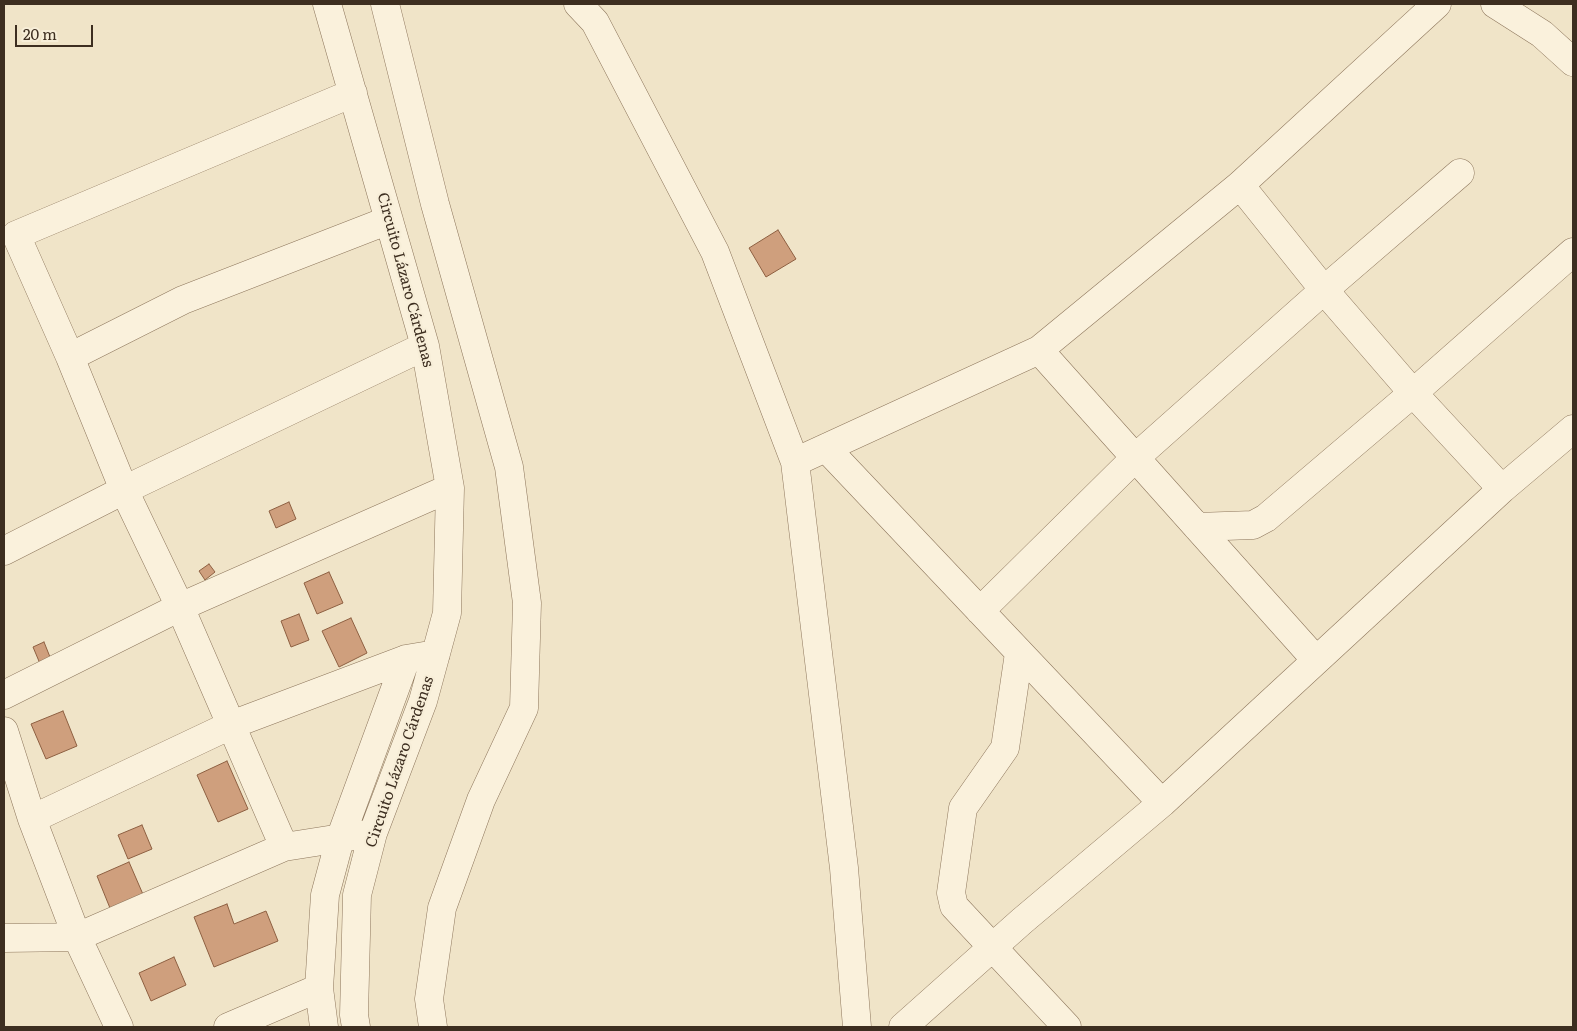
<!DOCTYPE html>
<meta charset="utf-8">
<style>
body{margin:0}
#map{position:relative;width:1577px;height:1031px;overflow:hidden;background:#f0e4c8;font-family:Literata,serif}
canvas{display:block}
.frame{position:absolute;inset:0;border:5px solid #3d2e20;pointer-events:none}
.scale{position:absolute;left:15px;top:25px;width:78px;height:22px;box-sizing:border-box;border:2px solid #3d2e20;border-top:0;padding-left:6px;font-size:15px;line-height:18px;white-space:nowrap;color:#3d2e20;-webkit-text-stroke:4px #f7eed8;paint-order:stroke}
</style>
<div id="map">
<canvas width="1577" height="1031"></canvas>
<div class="frame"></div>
<div class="scale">20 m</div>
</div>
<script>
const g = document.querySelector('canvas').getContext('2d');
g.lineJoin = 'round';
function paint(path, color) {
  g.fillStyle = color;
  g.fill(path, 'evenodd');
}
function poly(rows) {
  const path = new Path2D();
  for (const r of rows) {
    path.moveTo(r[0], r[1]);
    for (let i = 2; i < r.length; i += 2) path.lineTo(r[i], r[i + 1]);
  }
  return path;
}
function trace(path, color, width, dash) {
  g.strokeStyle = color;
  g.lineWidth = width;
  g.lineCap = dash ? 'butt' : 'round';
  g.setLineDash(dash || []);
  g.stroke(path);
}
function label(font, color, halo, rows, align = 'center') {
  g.font = font + ' Literata,serif';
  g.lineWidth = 4.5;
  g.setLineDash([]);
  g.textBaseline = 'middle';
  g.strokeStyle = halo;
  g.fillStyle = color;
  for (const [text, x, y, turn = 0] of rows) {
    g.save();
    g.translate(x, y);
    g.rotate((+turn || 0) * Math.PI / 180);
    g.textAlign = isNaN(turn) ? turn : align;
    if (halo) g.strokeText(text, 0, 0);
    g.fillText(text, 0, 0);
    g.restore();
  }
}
const building = poly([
 [778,230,796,259,766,277,749,248,778,230],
 [289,502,296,519,276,528,269,511,289,502],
 [209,564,215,572,205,580,199,571,209,564],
 [329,572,343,603,317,614,304,583,329,572],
 [299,614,309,640,291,647,281,621,299,614],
 [351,618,367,653,339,667,322,631,351,618],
 [44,642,52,662,41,666,33,647,44,642],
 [63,711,77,746,46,759,31,724,63,711],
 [227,761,248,809,218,822,197,775,227,761],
 [142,825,152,849,128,859,118,835,142,825],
 [129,862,145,899,112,913,97,876,129,862],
 [227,904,234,924,266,911,278,941,214,967,194,917,227,904],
 [174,957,186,985,151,1001,139,973,174,957]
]);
const minor = poly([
 [327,4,425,346,450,488,447,613,423,701,373,833,357,895,354,1015,356,1027],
 [385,4,435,204,509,467,527,603,524,708,481,800,442,908,429,999,433,1027],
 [578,4,595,22,715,252,795,462,1039,350,1240,185,1437,4],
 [1495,4,1542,34,1573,62],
 [353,93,16,235,70,357,183,300,389,220],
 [1240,185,1324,290,1413,393,1502,489],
 [1039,350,1316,660],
 [70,357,124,490,180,607,284,847],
 [826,448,1162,803],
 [795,462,844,868,857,1027],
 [1197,527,1253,525,1266,518,1413,393,1573,252],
 [4,551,124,490,425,346],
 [980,611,1135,458,1324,290,1460,173],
 [1019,653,1005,748,963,808,951,893,954,906,1067,1027],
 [4,695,180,607,450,488],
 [4,731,32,819,77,937,119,1027],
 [32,819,231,725,406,659,436,654],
 [4,938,77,937,284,847,373,833],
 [228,1027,319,988],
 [324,1027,319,988,325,895,340,839,406,659],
 [903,1027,1022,921,1162,803,1502,489,1573,429]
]);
const streetNames = [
 ["Circuito Lázaro Cárdenas",405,280,75],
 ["Circuito Lázaro Cárdenas",400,762,-71]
];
paint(building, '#cf9f7d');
trace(building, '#8d5f41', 1);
trace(minor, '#8d765c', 29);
trace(minor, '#faf1dc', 28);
label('15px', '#3d2e20', '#f7eed8', streetNames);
</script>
